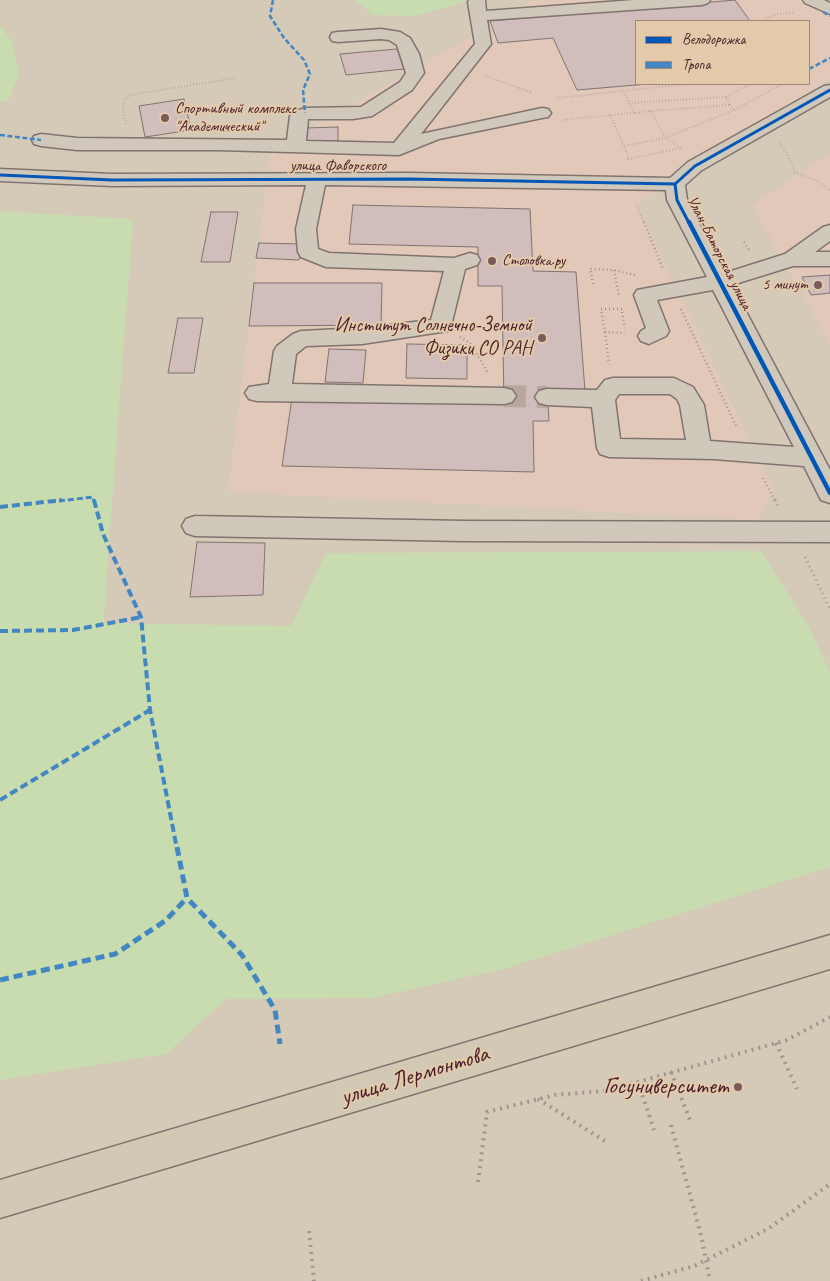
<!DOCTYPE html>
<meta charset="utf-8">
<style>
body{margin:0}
#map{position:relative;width:830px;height:1281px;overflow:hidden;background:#d5c9b8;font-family:Caveat,sans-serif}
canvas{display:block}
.legend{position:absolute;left:635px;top:20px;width:175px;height:65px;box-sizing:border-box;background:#e2caab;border:1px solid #a58678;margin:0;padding:6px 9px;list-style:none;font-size:15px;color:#4a1f2b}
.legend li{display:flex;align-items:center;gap:10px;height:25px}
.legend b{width:25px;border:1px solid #a58678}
</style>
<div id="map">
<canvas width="830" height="1281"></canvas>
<ul class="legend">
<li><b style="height:6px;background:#0057b8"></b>Велодорожка</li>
<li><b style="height:6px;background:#4286c2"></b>Тропа</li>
</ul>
</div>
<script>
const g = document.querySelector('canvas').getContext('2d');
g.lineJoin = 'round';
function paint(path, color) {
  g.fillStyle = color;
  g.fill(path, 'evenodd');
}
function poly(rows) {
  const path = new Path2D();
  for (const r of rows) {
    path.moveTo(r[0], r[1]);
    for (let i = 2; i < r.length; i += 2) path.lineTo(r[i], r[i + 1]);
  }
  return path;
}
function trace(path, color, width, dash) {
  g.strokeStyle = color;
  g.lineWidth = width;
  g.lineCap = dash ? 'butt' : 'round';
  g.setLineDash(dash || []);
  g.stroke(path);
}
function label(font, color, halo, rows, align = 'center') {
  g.font = font + ' Caveat,sans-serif';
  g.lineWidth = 4;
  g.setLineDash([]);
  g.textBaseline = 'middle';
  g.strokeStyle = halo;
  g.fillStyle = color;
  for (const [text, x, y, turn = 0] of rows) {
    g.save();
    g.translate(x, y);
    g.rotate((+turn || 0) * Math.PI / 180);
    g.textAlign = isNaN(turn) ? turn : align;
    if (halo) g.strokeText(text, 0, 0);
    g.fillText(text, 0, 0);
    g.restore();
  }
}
const built = poly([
 [534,0,830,0,830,79,636,204,774,491,758,520,228,492,270,152],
 [636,21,809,21,809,84,636,84],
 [830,153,830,345,752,205]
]);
const green = poly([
 [356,0,472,0,416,16,372,15],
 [0,24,12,42,19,74,8,101,0,102],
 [0,211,133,219,105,598,104,623,291,626,326,553,761,551,808,625,830,672,830,867,504,969,372,998,226,999,166,1054,0,1080]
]);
const building = poly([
 [735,0,750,21,636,21,636,84,648,84,577,90,553,38,498,43,490,21,735,0],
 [397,49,404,69,346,75,340,54,397,49],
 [184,99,191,130,145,137,139,106,184,99],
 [338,127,338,141,305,143,305,128,338,127],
 [353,205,530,209,533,271,576,272,585,391,547,390,549,421,533,421,534,472,282,466,292,398,504,404,502,286,478,286,478,247,349,244,353,205],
 [211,212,238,212,230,262,201,262,211,212],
 [259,243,302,244,299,260,256,258,259,243],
 [830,275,830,293,811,295,802,277,830,275],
 [254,283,382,283,381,325,249,326,254,283],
 [178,318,203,318,194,373,168,373,178,318],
 [407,344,467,345,467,379,406,378,407,344],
 [329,349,366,350,363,383,325,382,329,349],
 [197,542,265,543,263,595,190,597,197,542]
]);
const minorTunnel = poly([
 [504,396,547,397]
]);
const pathFar3 = poly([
 [761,21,777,14,794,13],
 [485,76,533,93],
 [624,92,629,103],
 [726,97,750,84],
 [558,98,687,84],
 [730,105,734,110,665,138,651,111,730,105],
 [734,110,782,84],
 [635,113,629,103,726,97,730,105],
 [564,120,610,115],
 [126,124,123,113,124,101,130,95,236,78],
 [779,143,787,154,795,172,819,182,830,190],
 [624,146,665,138],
 [628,159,682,148,665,138],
 [628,160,627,153,610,115,651,111],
 [636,204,644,223]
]);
const pathFar2 = poly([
 [644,222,663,269],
 [744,242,749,250],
 [614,270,619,296],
 [593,284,590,269,614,270,635,275],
 [622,309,601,309,605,332,625,333],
 [681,309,737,428],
 [622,312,625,328],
 [605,332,609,364],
 [460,337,470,343,488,373],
 [763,478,776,502]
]);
const pathFar1 = poly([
 [775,500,779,508],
 [805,557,830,609]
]);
const path = poly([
 [776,1043,797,1089],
 [671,1072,690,1120],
 [638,1082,654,1130],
 [538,1099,608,1143],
 [671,1125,701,1235,710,1281],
 [478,1182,487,1112,555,1095,604,1091,638,1082,787,1040,830,1017],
 [309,1231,314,1281],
 [641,1281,694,1266,768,1229,830,1184]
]);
const minor = poly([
 [469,0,485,0,486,11,634,0,710,0,708,3,702,5,487,20,491,44,421,134,542,108,548,109,551,113,548,117,542,118,439,139,399,155,217,150,77,150,41,146,34,144,32,140,34,136,41,134,77,138,287,140,290,116,293,112,305,108,361,107,400,82,406,73,397,45,389,40,381,39,338,42,332,41,330,37,332,33,338,32,381,29,400,32,410,38,419,54,424,73,412,90,372,116,353,119,308,119,306,141,394,143,475,44,468,2,469,0],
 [803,0,824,0,830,3,830,14,805,3,803,0],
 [830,85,830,97,702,170,685,185,687,200,725,273,785,254,823,227,830,225,830,241,815,252,830,252,830,266,793,266,732,285,830,470,830,503,821,500,804,466,714,459,609,457,600,454,597,448,592,407,547,405,539,403,535,397,539,391,547,389,597,390,605,380,613,378,674,378,693,387,704,405,710,441,794,447,713,290,657,300,669,331,666,336,649,344,641,341,638,336,641,331,646,328,634,295,637,290,707,277,667,200,666,190,325,185,316,229,318,249,329,253,454,258,470,253,477,255,480,260,477,265,465,269,451,326,448,331,362,344,306,346,296,354,292,384,504,388,512,390,516,396,512,402,504,404,257,401,249,399,245,393,249,387,269,384,274,351,277,346,293,334,301,331,362,328,431,320,444,271,326,267,301,257,298,252,296,229,306,185,112,186,0,181,0,169,112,174,409,173,670,178,688,162,824,86,830,85],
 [619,394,670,394,677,399,680,405,686,440,620,439,615,400,619,394],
 [195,516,464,521,830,522,830,542,464,541,195,536,186,533,182,526,186,519,195,516]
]);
const major = poly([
 [830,935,830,969,0,1218,0,1180,830,935]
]);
const quietFar3 = poly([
 [273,0,270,16,284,38,304,60,310,74,303,90,305,113],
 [823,12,830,16],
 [809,69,830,58],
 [0,135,41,140]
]);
const quietFar2 = poly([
 [50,502,93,497,94,502]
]);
const quietFar1 = poly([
 [94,500,103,534,141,617,150,710,177,849],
 [0,507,62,500],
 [0,631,73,630,141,617],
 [0,800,150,710]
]);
const quiet = poly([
 [177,847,187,898,242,955,275,1010,280,1044],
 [0,980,115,954,165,921,187,898]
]);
const cyclewayFar1 = poly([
 [0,175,112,180,409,179,675,184],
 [689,223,677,200,675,184,695,166,830,90]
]);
const cycleway = poly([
 [689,222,830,493]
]);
const markers = [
 [165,118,5,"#7b5a5c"],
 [492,261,5,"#7b5a5c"],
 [818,285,5,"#7b5a5c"],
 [542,338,5,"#7b5a5c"],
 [738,1087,5,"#7b5a5c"]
];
const farPoinames = [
 ["Спортивный комплекс",175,109],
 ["\"Академический\"",175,127],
 ["Столовка.ру",502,261],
 ["5 минут",808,285,"right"]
];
const farStreetnames = [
 ["улица Фаворского",338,166],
 ["Улан-Баторская улица",719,253,63]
];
const poiNames = [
 ["Институт Солнечно-Земной",532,326],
 ["Физики СО РАН",532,349]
];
const nearStreetnames = [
 ["улица Лермонтова",415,1076,-17]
];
const nearPoinames = [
 ["Госуниверситет",728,1087]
];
paint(built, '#e1c8b8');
paint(green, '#c8dcb0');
paint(building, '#d1bebc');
trace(building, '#81736e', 1);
trace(minorTunnel, '#b9a79c', 22, [22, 11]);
trace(minor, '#81736e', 3);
trace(major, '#81736e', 3);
trace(pathFar3, '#9f958e', 2, [0.5, 2.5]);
trace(pathFar2, '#9f958e', 2.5, [1, 3]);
trace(pathFar1, '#9f958e', 3, [1, 4]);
trace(path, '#9f958e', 4, [2, 5]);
paint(minor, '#d1c8bc');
paint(major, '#d2c9b5');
trace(quietFar3, '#4286c2', 2.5, [5, 2.5]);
trace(quietFar2, '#4286c2', 3, [6, 3]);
trace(quietFar1, '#4286c2', 4, [8, 4]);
trace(quiet, '#4286c2', 5, [9, 5]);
trace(cyclewayFar1, '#0057b8', 3);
trace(cycleway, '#0057b8', 4.5);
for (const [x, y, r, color] of markers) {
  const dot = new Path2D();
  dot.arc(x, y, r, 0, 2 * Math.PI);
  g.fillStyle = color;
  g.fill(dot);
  trace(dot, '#e2caab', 2);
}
label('16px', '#4a1f2b', '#e2caab', farPoinames, 'left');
label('16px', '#4a1f2b', '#e2caab', farStreetnames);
label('20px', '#4a1f2b', '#e2caab', poiNames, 'right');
label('24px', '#4a1f2b', '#e2caab', nearStreetnames);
label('24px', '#4a1f2b', '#e2caab', nearPoinames, 'right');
</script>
